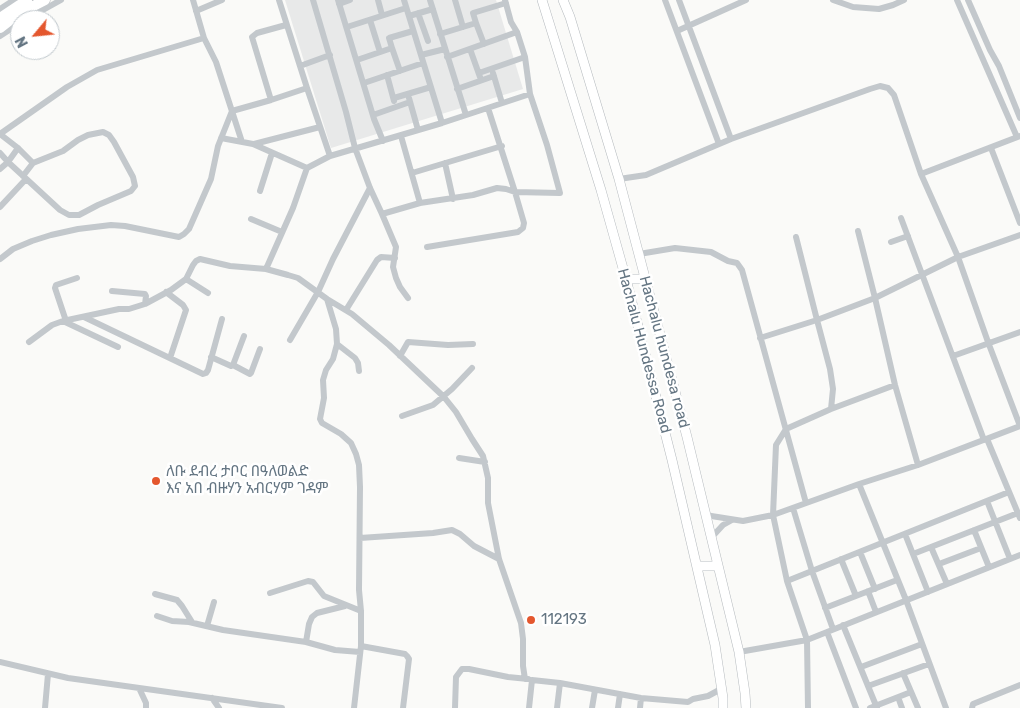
<!DOCTYPE html>
<meta charset="utf-8">
<style>
body{margin:0}
#map{position:relative;width:1020px;height:708px;overflow:hidden;background:#fafaf8;font-family:Rubik,sans-serif}
canvas{display:block}
.north{position:absolute;left:10px;top:10px;width:50px;height:50px;box-sizing:border-box;background:#fff;border:1px solid #c1c8cd;border-radius:50%;rotate:242deg;font-size:14px;font-weight:700;line-height:20px;text-align:center;color:#657683}
.north::after{content:'';display:block;margin:auto;width:18px;height:22px;background:#e4572e;clip-path:polygon(50% 0,100% 100%,50% 72%,0 100%)}
</style>
<div id="map">
<canvas width="1020" height="708"></canvas>
<div class="north">N</div>
</div>
<script>
const g = document.querySelector('canvas').getContext('2d');
g.lineJoin = 'round';
function paint(path, color) {
  g.fillStyle = color;
  g.fill(path, 'evenodd');
}
function poly(rows) {
  const path = new Path2D();
  for (const r of rows) {
    path.moveTo(r[0], r[1]);
    for (let i = 2; i < r.length; i += 2) path.lineTo(r[i], r[i + 1]);
  }
  return path;
}
function trace(path, color, width, dash) {
  g.strokeStyle = color;
  g.lineWidth = width;
  g.lineCap = dash ? 'butt' : 'round';
  g.setLineDash(dash || []);
  g.stroke(path);
}
function label(font, color, halo, rows, align = 'center') {
  g.font = font + ' Rubik,"Noto Sans Ethiopic",sans-serif';
  g.lineWidth = 5;
  g.setLineDash([]);
  g.textBaseline = 'middle';
  g.strokeStyle = halo;
  g.fillStyle = color;
  for (const [text, x, y, turn = 0] of rows) {
    g.save();
    g.translate(x, y);
    g.rotate((+turn || 0) * Math.PI / 180);
    g.textAlign = isNaN(turn) ? turn : align;
    if (halo) g.strokeText(text, 0, 0);
    g.fillText(text, 0, 0);
    g.restore();
  }
}
const built = poly([
 [285,0,496,0,523,89,331,148]
]);
const minor = poly([
 [279,0,307,88,330,156,442,123,530,94],
 [313,0,346,112,355,148,370,188,382,214,396,247,393,267,396,278,400,287,408,298],
 [338,0,374,119,383,141],
 [378,0,382,15],
 [404,0,442,123],
 [430,0,466,115],
 [455,0,463,27],
 [665,0,719,144],
 [679,0,731,139],
 [833,0,853,7,879,9,893,5,904,0],
 [957,0,1017,137],
 [968,0,990,50,999,66,1020,118],
 [339,4,350,0],
 [0,9,14,0],
 [196,11,222,0],
 [418,13,428,41],
 [409,16,433,9],
 [25,20,61,0],
 [370,20,380,52],
 [476,23,484,44],
 [347,27,406,8],
 [677,31,746,0],
 [440,34,476,23,473,13,506,3],
 [0,36,20,23],
 [204,38,216,62,242,142],
 [392,48,400,71],
 [470,49,480,77],
 [421,55,445,49],
 [447,57,517,32],
 [357,60,392,48,389,38,413,31],
 [300,66,330,55],
 [479,73,525,57],
 [493,73,502,103],
 [387,75,394,101],
 [364,83,423,63],
 [457,89,494,76],
 [394,98,431,87],
 [409,98,418,130],
 [271,100,307,88],
 [373,115,410,102],
 [0,134,67,87,97,70,204,38,193,0],
 [0,134,18,148,33,163],
 [401,136,420,203],
 [221,138,253,144,307,168,330,156],
 [254,144,320,127],
 [991,148,1020,223],
 [0,153,8,162,60,210,69,215,79,215,98,205,131,191,135,186,133,177,114,142,109,135,103,132,88,135,78,140,63,151,33,163,23,176],
 [445,163,453,199],
 [0,169,8,162,18,148],
 [412,173,502,146],
 [921,174,1020,136],
 [619,179,646,175,731,139,870,89,880,86,888,88,894,95,921,174,958,257,988,342,1020,426],
 [260,191,272,153],
 [0,207,26,179],
 [382,214,420,203,473,195,497,188,506,189,515,192,560,193,547,145,530,94,525,57,517,32,511,22,505,0],
 [901,218,984,440],
 [251,219,282,232],
 [858,231,875,298,895,385,918,465],
 [796,237,817,320,830,369,833,389,831,409],
 [891,242,908,236],
 [427,247,518,232,523,228,524,223,515,192,488,108],
 [639,254,675,248,711,252,728,261,737,263,742,270,806,503],
 [0,259,13,249,32,241,51,235,78,229,111,225,125,226,179,237,184,234,189,229,211,179,218,146,232,111,271,100,252,37,257,33,286,25],
 [266,269,293,208,307,168],
 [186,279,208,293],
 [112,291,145,294,146,296,145,304],
 [166,292,183,305,186,310,170,358],
 [327,299,336,329,337,344,333,359,326,370,323,380,324,398,320,419,322,423,341,434,351,443,356,454,359,465,360,487,359,590,361,611,361,646,354,708],
 [346,310,377,260,381,257,395,258],
 [84,317,203,374,206,373,208,370,222,319],
 [63,321,118,347],
 [66,321,55,288,56,285,77,278],
 [760,338,817,320,875,298,958,257,1020,235],
 [290,340,318,292,333,259,370,188],
 [29,342,52,325,63,321,119,309,129,309,145,304,171,290,186,279,193,265,196,261,200,259,230,266,266,269,288,275,298,278,327,299,352,314,389,345,444,397,456,412,472,439,483,456,488,478,488,503,499,559,521,623,523,639,523,666,525,679],
 [337,344,355,358,358,363,359,371],
 [400,356,408,342,448,345,473,344],
 [953,356,1020,332],
 [211,357,231,366,233,365,244,336],
 [233,365,250,374,251,373,260,349],
 [402,416,433,405,452,389,472,368],
 [987,439,1020,518],
 [459,458,485,462],
 [859,484,906,600,946,708],
 [987,501,1010,559],
 [793,508,812,571,833,629],
 [705,515,743,521,773,515,859,484,918,465,1020,426],
 [974,530,989,567],
 [905,534,928,592],
 [360,538,433,533,452,530,460,534,474,546,499,559],
 [711,538,723,525,732,520],
 [931,547,947,584],
 [860,552,875,589],
 [913,554,1018,513],
 [841,559,856,596],
 [939,564,981,548],
 [787,581,1009,492],
 [868,591,876,612],
 [270,593,308,581,313,582,324,596,361,611],
 [155,594,177,600,182,606,192,622],
 [345,606,317,613,312,617,309,624,306,642,335,650,360,652],
 [825,608,897,580],
 [157,616,172,621,189,622,223,630,306,642],
 [843,625,877,708],
 [207,626,214,602],
 [827,632,856,708],
 [361,646,405,654,407,656,409,659,403,708],
 [739,652,807,640,1020,555],
 [0,662,68,678,282,708],
 [861,667,922,644],
 [903,673,918,708],
 [868,686,929,664],
 [139,688,146,703,146,708],
 [898,697,902,708],
 [212,698,219,708],
 [45,708,48,674],
 [455,708,456,677,462,669,469,669,508,677,528,679],
 [529,708,532,680,560,683,641,698,688,702,693,699,708,696,721,689],
 [557,708,560,683],
 [592,708,595,690],
 [618,708,620,694],
 [640,708,641,698],
 [808,708,807,640,787,581,773,515,776,445,786,429,831,409,895,385],
 [870,708,911,692],
 [972,708,973,704,1020,685]
]);
const major = poly([
 [542,0,601,190,626,279,672,460,715,645,723,698,723,708],
 [563,0,570,17,619,179,687,437,739,652,745,693,746,708],
 [626,279,646,279],
 [697,566,718,566]
]);
const highway = poly([
 [0,18,27,0],
 [0,28,18,14,45,0]
]);
const markers = [
 [156,481,5,"#e4572e"],
 [531,620,5,"#e4572e"]
];
const streetNames = [
 ["Hachalu Hundessa Road",644,351,75],
 ["Hachalu hundesa road",664,352,75]
];
const poiNames = [
 ["ለቡ ደብረ ታቦር በዓለወልድ",166,472],
 ["እና አበ ብዙሃን አብርሃም ገዳም",166,489],
 ["112193",541,620]
];
paint(built, '#e8e9e9');
trace(major, '#b5babe', 10);
trace(highway, '#b4b9bd', 11);
trace(minor, '#c3c8cc', 6);
trace(major, '#fff', 9);
trace(highway, '#fff', 10);
for (const [x, y, r, color] of markers) {
  const dot = new Path2D();
  dot.arc(x, y, r, 0, 2 * Math.PI);
  g.fillStyle = color;
  g.fill(dot);
  trace(dot, '#fff', 2);
}
label('15px', '#657683', '#fff', streetNames);
label('15px', '#657683', '#fff', poiNames, 'left');
</script>
